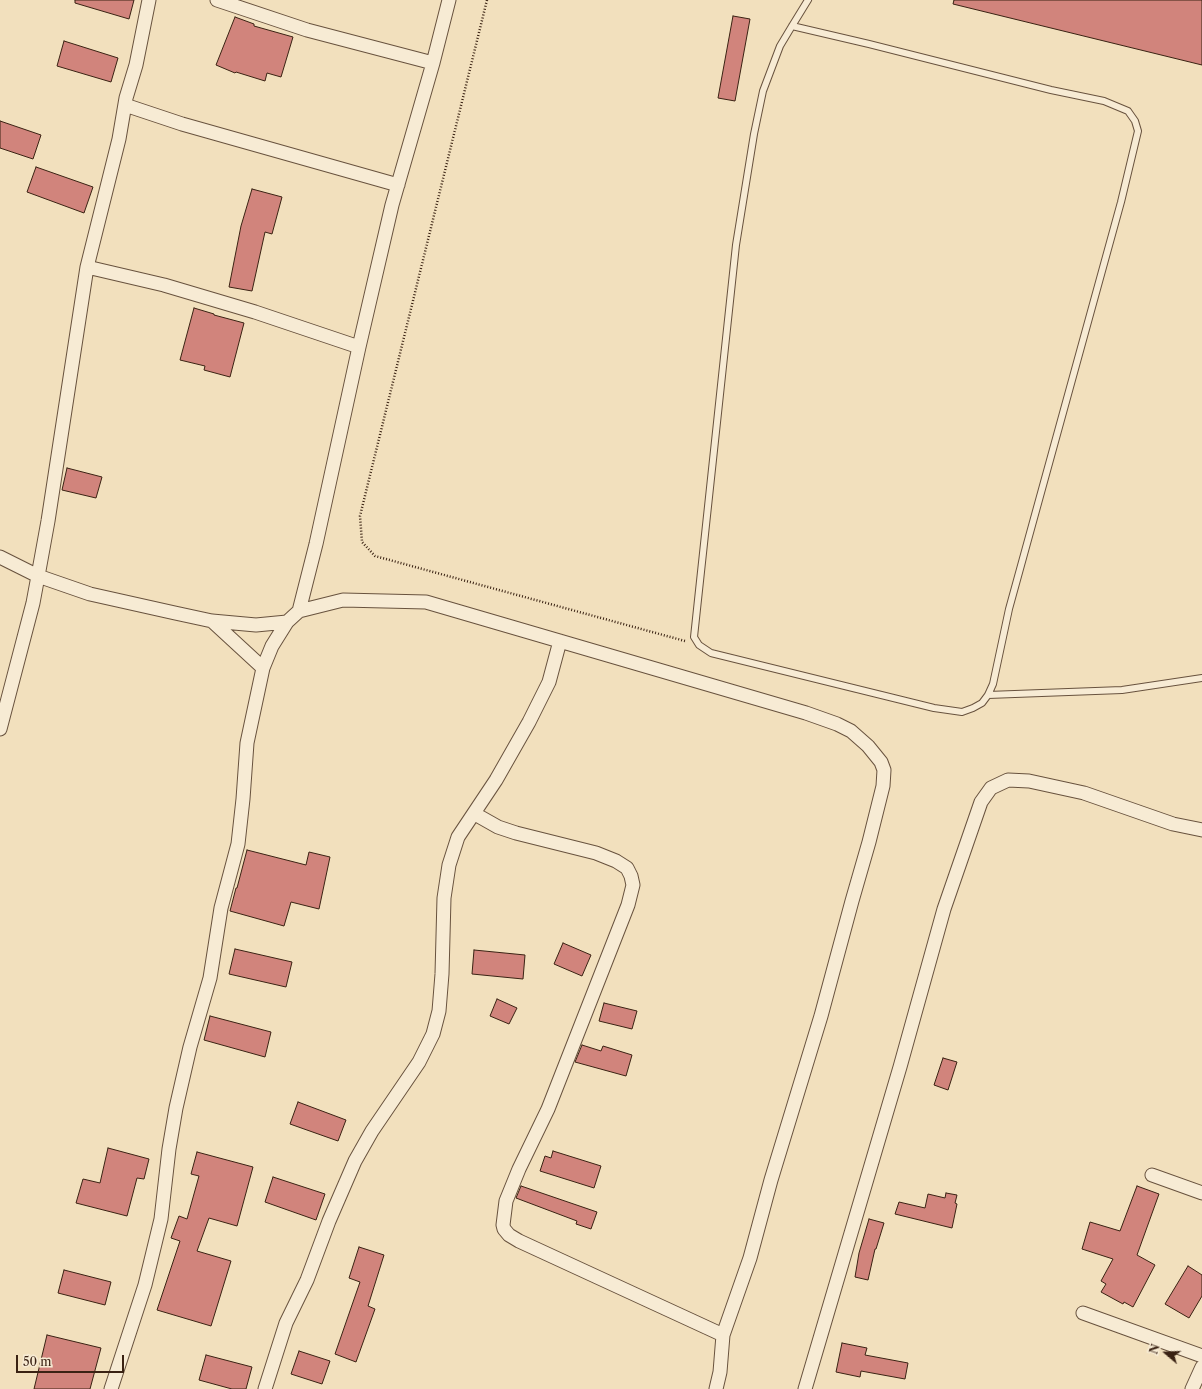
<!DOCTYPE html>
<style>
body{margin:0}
#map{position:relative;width:1202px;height:1389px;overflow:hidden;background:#f2e0bd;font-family:"Libre Caslon Text",serif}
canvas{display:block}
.north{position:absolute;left:1146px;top:1333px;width:40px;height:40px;-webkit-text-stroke:3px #f7ebd4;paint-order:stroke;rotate:289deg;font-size:11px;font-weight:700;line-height:16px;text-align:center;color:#3a2213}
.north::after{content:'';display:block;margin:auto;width:14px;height:18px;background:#3a2213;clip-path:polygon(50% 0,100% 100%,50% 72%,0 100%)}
.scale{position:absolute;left:16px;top:1355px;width:108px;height:18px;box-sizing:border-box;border:2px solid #3a2213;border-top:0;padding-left:5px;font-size:12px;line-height:14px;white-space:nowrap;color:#3a2213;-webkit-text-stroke:3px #f7ebd4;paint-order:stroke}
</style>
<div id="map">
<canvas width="1202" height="1389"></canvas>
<div class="north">N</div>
<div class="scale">50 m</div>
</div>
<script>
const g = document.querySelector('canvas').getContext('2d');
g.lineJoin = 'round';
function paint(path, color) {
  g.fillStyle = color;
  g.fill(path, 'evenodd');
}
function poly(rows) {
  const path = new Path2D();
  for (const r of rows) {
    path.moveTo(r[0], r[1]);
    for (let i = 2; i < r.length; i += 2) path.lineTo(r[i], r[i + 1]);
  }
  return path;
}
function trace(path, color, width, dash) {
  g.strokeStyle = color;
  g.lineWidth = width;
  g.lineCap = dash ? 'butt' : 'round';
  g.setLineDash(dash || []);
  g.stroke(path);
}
const building = poly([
 [75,0,134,0,129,19,75,3,75,0],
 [954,0,1202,0,1202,65,953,4,954,0],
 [733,16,750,19,735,101,718,98,733,16],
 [235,17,254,24,254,26,293,37,281,77,267,73,265,81,236,72,235,73,216,65,235,17],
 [64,41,118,58,111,82,57,66,64,41],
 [0,121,41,135,33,159,0,148,0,121],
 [36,167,93,187,84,213,27,192,36,167],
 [252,189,282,197,272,234,265,232,252,291,229,287,241,226,252,189],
 [194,308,214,314,214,315,244,323,230,377,204,370,205,366,180,360,194,308],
 [67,468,102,477,96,498,62,490,67,468],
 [247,850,306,865,309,852,330,857,319,909,291,902,284,926,230,911,236,888,237,888,247,850],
 [563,943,591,955,582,976,554,964,563,943],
 [235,949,292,962,286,987,229,974,235,949],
 [474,950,525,955,523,979,472,974,474,950],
 [497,999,517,1008,509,1024,490,1016,497,999],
 [604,1003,637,1011,632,1029,599,1021,604,1003],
 [210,1016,271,1032,265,1057,204,1040,210,1016],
 [582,1045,601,1051,603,1046,632,1055,626,1076,575,1062,582,1045],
 [943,1058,957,1062,948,1090,934,1085,943,1058],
 [298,1102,346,1120,338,1141,290,1124,298,1102],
 [108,1148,149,1159,144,1179,137,1178,127,1216,76,1203,83,1179,100,1183,108,1148],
 [553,1151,601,1166,594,1188,540,1171,545,1156,551,1158,553,1151],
 [197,1152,253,1167,237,1226,209,1218,197,1251,231,1261,211,1326,157,1310,180,1241,171,1238,179,1216,187,1219,199,1176,191,1174,197,1152],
 [273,1177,325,1194,316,1220,265,1202,273,1177],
 [521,1186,597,1212,591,1229,576,1224,577,1221,516,1198,521,1186],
 [1137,1186,1159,1194,1137,1255,1155,1265,1133,1307,1124,1302,1123,1304,1101,1292,1106,1284,1101,1281,1113,1259,1082,1249,1090,1222,1120,1231,1137,1186],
 [946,1193,957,1195,955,1203,957,1204,952,1228,895,1214,899,1202,925,1208,928,1194,945,1198,946,1193],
 [869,1219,884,1223,876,1249,875,1249,868,1280,855,1277,859,1253,869,1219],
 [359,1247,384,1255,368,1306,375,1309,356,1362,335,1354,360,1282,349,1278,359,1247],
 [1188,1266,1202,1275,1202,1296,1189,1318,1165,1304,1188,1266],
 [64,1270,111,1282,105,1305,58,1293,64,1270],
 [47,1335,101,1348,90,1389,34,1389,47,1335],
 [842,1343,867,1348,865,1355,908,1363,905,1379,861,1371,860,1377,836,1372,842,1343],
 [299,1351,330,1361,322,1384,291,1374,299,1351],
 [206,1355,252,1367,246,1389,232,1389,199,1380,206,1355]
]);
const path = poly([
 [487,0,360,516,362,542,375,556,685,641]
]);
const service = poly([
 [792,26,869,44,1051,90,1104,101,1128,111,1135,121,1138,131,1121,202,1009,609,993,684,988,695,982,703,973,708,962,712,934,708,711,653,699,645,694,637,736,245,754,134,763,91,780,46,792,26,808,0],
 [988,695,1122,690,1202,678]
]);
const minor = poly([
 [149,0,136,65,126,98,119,139,87,267,48,521,38,576,90,594,175,613,212,621,256,625,287,622,299,611,343,600,426,602,806,713,837,724,851,731,868,746,881,762,884,770,883,786,869,842,852,901,821,1016,771,1180,750,1258,723,1335,720,1372,716,1389],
 [217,0,307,30,433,63],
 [125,105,182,124,398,185],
 [87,267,164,285,255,312,359,347],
 [0,557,38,576,33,603,0,729],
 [299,611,316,544,359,347,392,205,433,63,449,0],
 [212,621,263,668],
 [475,814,498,827,516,833,596,853,616,861,627,868,631,876,633,885,628,905,548,1109,519,1169,506,1201,503,1225,504,1229,509,1235,519,1241,723,1335],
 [1152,1175,1202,1193],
 [1083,1313,1202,1356],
 [111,1389,145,1285,161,1219,169,1149,176,1108,190,1047,210,978,221,908,238,844,243,799,247,743,263,668,272,646,287,622],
 [265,1389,286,1323,307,1280,329,1221,355,1161,372,1131,419,1062,433,1034,439,1011,442,974,444,898,449,865,458,837,496,780,529,722,549,682,560,641],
 [805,1389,900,1067,944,909,981,802,991,788,1008,780,1029,781,1084,793,1173,824,1202,830],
 [1192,1389,1202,1367]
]);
paint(building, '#d1847c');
trace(building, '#3a2213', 1);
trace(service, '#68523e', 8);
trace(minor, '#68523e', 15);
trace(path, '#3a2213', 2.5, [1, 2]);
trace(service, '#f7ebd4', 6);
trace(minor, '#f7ebd4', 13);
</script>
